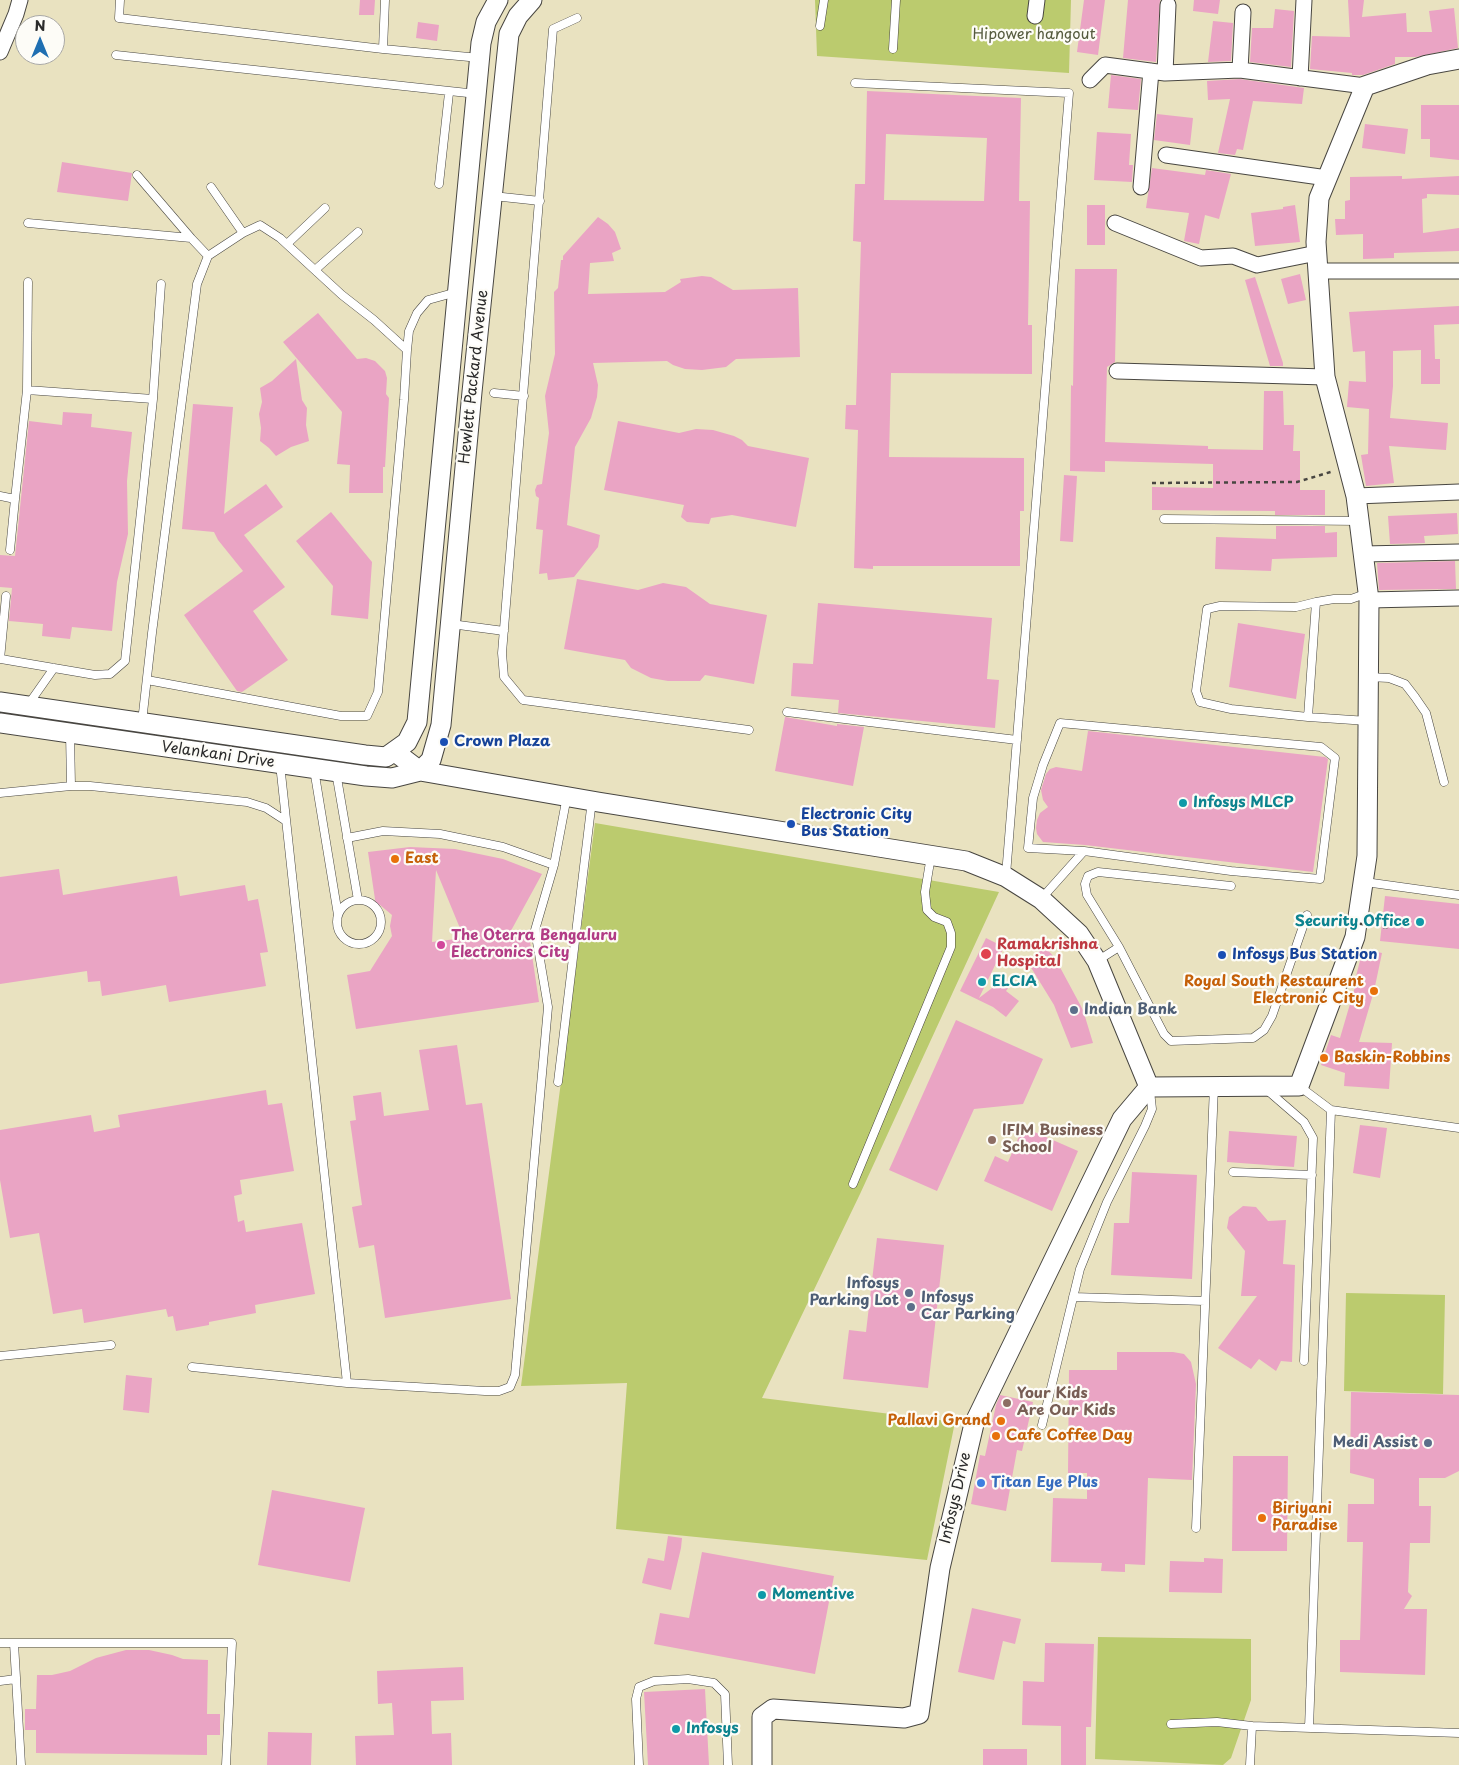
<!DOCTYPE html>
<style>
body{margin:0}
#map{position:relative;width:1459px;height:1765px;overflow:hidden;background:#e9e2c0;font-family:"Playpen Sans",sans-serif}
canvas{display:block}
.north{position:absolute;left:15px;top:15px;width:50px;height:50px;box-sizing:border-box;background:#fdfcf7;border:1px solid #a9a8a5;border-radius:50%;rotate:0deg;font-size:14px;font-weight:700;line-height:20px;text-align:center;color:#2b2b2b}
.north::after{content:'';display:block;margin:auto;width:18px;height:22px;background:#1f6fb2;clip-path:polygon(50% 0,100% 100%,50% 72%,0 100%)}
</style>
<div id="map">
<canvas width="1459" height="1765"></canvas>
<div class="north">N</div>
</div>
<script>
const g = document.querySelector('canvas').getContext('2d');
g.lineJoin = 'round';
function paint(path, color) {
  g.fillStyle = color;
  g.fill(path, 'evenodd');
}
function poly(rows) {
  const path = new Path2D();
  for (const r of rows) {
    if (r.length === 3) {
      path.moveTo(r[0] + r[2], r[1]);
      path.arc(r[0], r[1], r[2], 0, 2 * Math.PI);
      continue;
    }
    path.moveTo(r[0], r[1]);
    for (let i = 2; i < r.length; i += 2) path.lineTo(r[i], r[i + 1]);
  }
  return path;
}
function trace(path, color, width, dash) {
  g.strokeStyle = color;
  g.lineWidth = width;
  g.lineCap = dash ? 'butt' : 'round';
  g.setLineDash(dash || []);
  g.stroke(path);
}
function label(font, color, halo, rows, align = 'center') {
  g.font = font + ' "Playpen Sans",sans-serif';
  g.lineWidth = 4.5;
  g.setLineDash([]);
  g.textBaseline = 'middle';
  g.strokeStyle = halo;
  g.fillStyle = color;
  for (const [text, x, y, turn = 0] of rows) {
    g.save();
    g.translate(x, y);
    g.rotate((+turn || 0) * Math.PI / 180);
    g.textAlign = isNaN(turn) ? turn : align;
    if (halo) g.strokeText(text, 0, 0);
    g.fillText(text, 0, 0);
    g.restore();
  }
}
const green = poly([
 [815,0,1071,0,1069,73,817,56],
 [595,823,999,892,860,1194,762,1398,955,1422,927,1560,616,1529,627,1383,521,1386],
 [1346,1293,1445,1295,1443,1394,1344,1391],
 [1098,1637,1251,1639,1251,1700,1231,1758,1223,1765,1095,1759]
]);
const building = poly([
 [360,0,375,0,374,15,359,15],
 [1084,0,1105,0,1098,55,1077,52],
 [1128,0,1160,0,1156,62,1123,58],
 [1194,0,1220,0,1218,14,1193,11],
 [1348,0,1364,0,1362,17,1406,13,1407,32,1432,32,1429,11,1454,8,1458,48,1416,57,1395,57,1395,64,1363,75,1352,75,1352,73,1310,69,1312,36,1350,37],
 [1275,9,1294,11,1291,67,1250,62,1252,28,1273,28],
 [1213,21,1233,23,1231,61,1208,62],
 [418,22,439,25,437,41,416,38],
 [1111,75,1141,79,1138,110,1108,108],
 [1240,79,1304,88,1302,104,1253,101,1243,150,1237,149,1235,155,1218,153,1230,99,1208,100,1207,81],
 [867,91,1021,98,1019,201,1030,201,1028,325,1032,325,1032,374,891,373,889,457,1024,458,1024,511,1020,511,1020,566,873,566,873,569,854,568,858,430,845,429,846,405,856,405,861,242,853,241,855,184,865,184],
 [886,134,987,138,984,201,884,200],
 [1421,105,1459,105,1459,160,1430,157,1430,139,1421,139],
 [1157,114,1193,118,1190,145,1154,140],
 [1365,124,1408,129,1405,154,1362,148],
 [1097,132,1131,134,1129,165,1133,165,1132,182,1094,180],
 [62,162,132,173,128,201,57,192],
 [1152,168,1205,175,1206,170,1231,174,1219,219,1205,215,1199,244,1184,241,1189,213,1146,208],
 [1402,176,1402,179,1459,176,1459,195,1427,194,1427,198,1422,199,1423,233,1459,228,1459,251,1394,253,1394,258,1363,259,1363,234,1336,235,1335,219,1345,219,1345,201,1350,200,1350,177],
 [1087,205,1105,205,1105,245,1087,245],
 [1295,205,1300,242,1255,246,1251,213,1283,209,1283,207],
 [598,217,608,224,615,232,621,249,612,253,614,261,590,263,588,294,665,292,681,282,680,279,702,276,711,277,733,290,798,288,800,357,736,359,726,367,702,370,685,369,673,365,667,361,593,363,598,385,597,397,591,418,575,447,567,525,600,535,598,547,574,577,548,580,547,573,539,574,543,530,536,529,539,498,536,496,535,490,537,485,542,484,549,433,545,396,555,354,554,292,558,288,561,260,563,260,563,256],
 [1075,269,1117,269,1115,362,1107,367,1105,442,1208,446,1208,449,1263,450,1264,391,1283,391,1284,425,1294,425,1293,451,1300,451,1300,490,1325,490,1325,515,1275,515,1275,511,1152,510,1152,487,1213,488,1213,464,1105,461,1105,472,1070,471,1071,385,1073,386],
 [1300,274,1306,300,1288,304,1281,279],
 [1255,277,1283,363,1283,366,1270,366,1245,280],
 [1459,306,1459,324,1434,325,1435,359,1440,359,1440,384,1421,384,1421,350,1393,351,1393,386,1390,418,1448,423,1446,450,1389,446,1394,483,1366,486,1361,455,1368,454,1369,409,1347,407,1349,381,1366,382,1365,351,1353,352,1349,312],
 [318,313,357,359,366,358,375,361,385,371,387,378,386,394,389,398,385,467,383,467,383,493,349,493,350,465,337,464,342,412,283,342],
 [296,359,302,400,307,408,306,425,309,441,291,447,276,456,269,448,260,441,261,428,259,414,262,402,260,388,272,381],
 [193,404,233,407,224,514,266,484,283,507,244,535,285,587,253,611,288,660,242,692,237,691,184,615,243,571,218,540,214,532,182,529],
 [63,412,92,414,91,427,132,432,127,481,128,534,117,582,112,631,72,627,70,639,42,636,43,624,9,621,12,588,0,587,0,555,15,556,29,421,62,425],
 [618,421,679,433,696,429,713,430,734,436,742,440,748,446,809,458,796,527,732,515,711,518,709,524,687,522,681,517,684,505,604,490],
 [1064,475,1077,476,1073,542,1060,541],
 [331,512,372,562,368,619,331,615,333,586,296,541],
 [1457,513,1458,534,1424,536,1425,543,1390,544,1388,516],
 [1276,526,1325,526,1325,533,1337,532,1337,557,1272,559,1271,571,1215,569,1216,537,1276,539],
 [1455,561,1456,589,1379,590,1377,563],
 [577,579,638,590,663,583,686,587,710,604,767,615,754,684,705,675,700,681,668,681,651,678,631,668,625,660,564,649],
 [818,603,992,618,987,679,999,680,995,728,838,713,839,700,791,696,793,663,813,664],
 [1238,623,1305,634,1296,699,1229,687],
 [785,717,837,726,837,724,864,727,853,786,775,771],
 [1088,731,1325,757,1328,759,1313,872,1085,845,1043,842,1037,834,1036,828,1037,820,1040,813,1048,807,1043,800,1041,790,1046,774,1050,769,1056,767,1082,771],
 [410,847,455,849,503,859,542,874,507,938,529,935,539,1002,356,1029,347,975,370,971,392,936,390,926,392,915,380,905,376,906,368,852],
 [436,870,464,938,432,942],
 [59,869,63,895,177,876,180,896,245,885,248,901,258,899,268,952,260,953,266,986,169,1002,166,985,102,996,100,981,88,982,87,971,0,984,0,877],
 [1385,896,1459,904,1459,949,1380,941],
 [986,938,1004,947,979,998,1000,982,1009,987,1006,991,1019,1001,1006,1017,993,1007,960,991],
 [1045,947,1055,958,1083,1010,1093,1043,1071,1048,1054,1005,1027,961],
 [1363,949,1382,953,1374,991,1359,1042,1392,1043,1389,1089,1344,1086,1345,1073,1321,1065,1331,1035,1340,1038,1357,980,1355,980],
 [956,1020,1043,1059,1023,1104,974,1109,937,1191,889,1170],
 [457,1045,466,1105,482,1103,511,1299,385,1318,374,1245,359,1248,352,1207,362,1205,350,1121,356,1120,353,1096,381,1092,384,1116,429,1110,419,1050],
 [266,1090,268,1105,282,1103,294,1171,240,1180,242,1194,234,1196,238,1222,244,1220,246,1232,302,1223,315,1294,255,1305,256,1313,209,1322,209,1325,176,1331,173,1316,168,1317,166,1309,84,1323,82,1309,53,1314,39,1233,10,1238,0,1180,0,1130,91,1115,94,1132,120,1127,118,1115],
 [1360,1125,1387,1128,1380,1178,1353,1173],
 [1023,1127,1078,1151,1052,1211,984,1181,995,1156,1008,1162],
 [1229,1131,1297,1136,1294,1167,1227,1162],
 [1132,1172,1197,1175,1192,1279,1111,1275,1114,1223,1129,1223],
 [1243,1206,1256,1207,1268,1221,1286,1220,1283,1264,1295,1265,1292,1362,1281,1361,1276,1371,1259,1359,1251,1369,1218,1348,1257,1296,1241,1296,1245,1251,1227,1228,1229,1217],
 [877,1238,944,1245,928,1388,843,1379,849,1330,866,1332],
 [1117,1352,1173,1352,1184,1354,1191,1362,1196,1384,1192,1480,1148,1478,1145,1565,1125,1564,1125,1572,1101,1571,1102,1563,1051,1562,1053,1498,1087,1499,1087,1473,1068,1473,1069,1370,1117,1370],
 [126,1375,152,1378,149,1413,123,1410],
 [1351,1392,1459,1395,1459,1471,1445,1478,1419,1478,1419,1506,1431,1506,1430,1543,1410,1543,1408,1592,1412,1596,1404,1609,1427,1609,1425,1675,1340,1672,1340,1640,1360,1640,1363,1542,1347,1542,1348,1504,1374,1504,1374,1479,1350,1473],
 [1000,1395,1033,1402,1022,1451,1017,1450,1006,1511,971,1504,980,1455,985,1456,996,1405],
 [1233,1456,1288,1456,1287,1551,1232,1551],
 [272,1490,365,1508,350,1582,258,1565],
 [668,1536,682,1538,681,1548,671,1590,642,1583,648,1558,664,1561],
 [702,1552,834,1576,815,1674,654,1644,660,1613,689,1618],
 [1204,1558,1223,1559,1222,1593,1169,1592,1170,1561,1204,1562],
 [972,1608,1021,1619,1015,1644,1003,1641,994,1680,958,1672],
 [1045,1643,1094,1644,1091,1727,1086,1727,1086,1765,1061,1765,1061,1726,1022,1725,1023,1681,1044,1682],
 [126,1650,149,1650,172,1655,183,1659,208,1660,207,1714,220,1714,220,1735,207,1735,207,1755,36,1753,36,1730,25,1730,25,1709,36,1709,37,1675,52,1675,70,1671,96,1658],
 [463,1667,464,1700,431,1701,432,1734,451,1733,452,1765,356,1765,355,1736,394,1735,392,1703,378,1704,377,1671],
 [705,1689,709,1765,648,1765,644,1692],
 [268,1732,312,1733,311,1765,267,1765],
 [983,1749,1027,1749,1027,1765,983,1765]
]);
const path = poly([
 [1152,483,1297,482,1334,471]
]);
const service = poly([
 [120,0,119,18,383,49,480,58],
 [577,18,553,29,502,653,504,677,523,700,749,730],
 [820,26,824,0],
 [383,49,385,0],
 [893,49,896,0],
 [116,55,477,94],
 [855,83,1069,93,1006,875],
 [137,175,191,238],
 [439,184,449,93],
 [211,187,243,233],
 [493,196,540,201],
 [28,223,191,238,208,256,197,284,152,633,142,722],
 [287,244,325,208],
 [315,270,358,232],
 [407,350,409,331,417,313,428,300,457,292],
 [27,390,28,282],
 [494,393,524,396],
 [153,399,161,284],
 [0,496,15,499,10,550],
 [1164,519,1359,521],
 [1316,602,1308,717,1231,709,1200,702,1196,691,1207,609,1220,606,1296,607,1316,602,1334,599,1351,599,1368,593],
 [451,624,504,631],
 [0,659,6,596],
 [1,659,95,675,110,674,125,661,153,399,27,390,15,499],
 [1368,677,1389,678,1405,684,1415,697,1426,713,1444,782],
 [147,680,341,716,367,716,378,692,404,400,407,350,374,320,342,295,280,238,260,225,243,233,208,256],
 [28,705,54,668],
 [787,712,1017,740],
 [1308,717,1368,721],
 [70,733,71,786],
 [280,764,347,1383],
 [314,769,338,915],
 [336,772,358,900],
 [0,793,71,786,90,786,247,802,266,808,286,821],
 [347,838,383,831,440,834,503,847,554,865],
 [1365,882,1459,895],
 [1041,899,1084,851,1231,871,1320,879,1335,758,1321,747,1060,723,1043,765,1033,798,1028,848,1084,851],
 [359,922,22],
 [1119,947,1164,1034,1171,1041,1253,1038,1264,1030,1272,1016,1307,915],
 [1097,961,1119,947,1087,895,1085,884,1088,876,1098,872,1231,886],
 [558,1082,592,800],
 [1299,1086,1331,1110,1459,1128],
 [1267,1090,1304,1122,1313,1138,1304,1361],
 [1233,1172,1312,1175],
 [853,1184,951,947,951,933,947,922,934,917,927,910,925,892,931,856],
 [1073,1297,1205,1301],
 [0,1356,111,1345],
 [192,1367,347,1383,485,1391,499,1391,510,1387,515,1375,548,1007,535,930,554,865,567,796],
 [1042,1425,1080,1269,1107,1202,1145,1126,1152,1109,1150,1091],
 [1196,1528,1214,1086],
 [0,1643,232,1643,226,1765],
 [14,1643,21,1765],
 [0,1681,16,1679],
 [1171,1724,1217,1722,1252,1726],
 [1309,1728,1331,1110],
 [639,1765,636,1699,639,1687,654,1681,688,1679,714,1683,725,1694,728,1765],
 [1250,1765,1252,1726,1459,1733]
]);
const minor = poly([
 [1035,16,1037,0],
 [0,52,16,14,20,0],
 [1240,70,1243,12],
 [1165,73,1168,5],
 [1300,78,1304,0],
 [1090,80,1105,65,1165,73,1240,70,1365,86],
 [1166,155,1327,178],
 [1141,187,1151,71],
 [1115,223,1201,258,1233,256,1257,265,1317,253],
 [1318,271,1459,271],
 [1117,371,1325,377],
 [1356,496,1459,492],
 [1363,554,1459,552],
 [1369,600,1459,598]
]);
const tertiary = poly([
 [0,702,365,755,386,757,407,742,417,722,481,43,486,22,498,0],
 [0,723,366,776,392,778,420,771,431,760,441,725,472,392,509,34,518,16,532,0],
 [395,752,420,771,598,802,966,861,1006,877,1041,899,1079,934,1097,961,1149,1087],
 [1149,1087,1299,1086,1355,937,1367,856,1369,600,1356,496,1325,377,1316,242,1319,198,1365,86,1427,65,1459,59],
 [762,1765,762,1717,773,1709,904,1718,919,1714,940,1568,974,1424,1122,1119,1149,1087]
]);
const pathBridge = poly([
 [1328,919,1389,928]
]);
const markers = [
 [444,742,5,"#1a4fb4"],
 [1183,803,5,"#0f9aa8"],
 [791,824,5,"#1a4fb4"],
 [395,859,5,"#e8710a"],
 [1420,922,5,"#0f9aa8"],
 [441,945,5,"#d1479c"],
 [986,954,6,"#e0444e"],
 [1222,955,5,"#1a4fb4"],
 [982,982,5,"#0f9aa8"],
 [1374,991,5,"#e8710a"],
 [1074,1010,5,"#5c6f8a"],
 [1324,1058,5,"#e8710a"],
 [992,1140,5,"#8d6e63"],
 [909,1293,5,"#5c6f8a"],
 [911,1307,5,"#5c6f8a"],
 [1007,1403,5,"#8d6e63"],
 [1001,1421,5,"#e8710a"],
 [996,1436,5,"#e8710a"],
 [1428,1443,5,"#5c6f8a"],
 [981,1483,5,"#3f7fe0"],
 [1262,1518,5,"#e8710a"],
 [762,1595,5,"#0f9aa8"],
 [676,1729,5,"#0f9aa8"]
];
const parkNames = [
 ["Hipower hangout",1034,35]
];
const streetNames = [
 ["Hewlett Packard Avenue",474,377,-84],
 ["Velankani Drive",218,755,8],
 ["Infosys Drive",956,1498,-77]
];
const transitNames = [
 ["Crown Plaza",454,742],
 ["Electronic City",801,815],
 ["Bus Station",801,832],
 ["Infosys Bus Station",1232,955]
];
const cultureNames = [
 ["Infosys MLCP",1193,803],
 ["Security Office",1410,922,"right"],
 ["ELCIA",992,982],
 ["Momentive",772,1595],
 ["Infosys",686,1729]
];
const foodNames = [
 ["East",405,859],
 ["Royal South Restaurent",1364,982,"right"],
 ["Electronic City",1364,999,"right"],
 ["Baskin-Robbins",1334,1058],
 ["Pallavi Grand",991,1421,"right"],
 ["Cafe Coffee Day",1006,1436],
 ["Biriyani",1272,1509],
 ["Paradise",1272,1526]
];
const hotelNames = [
 ["The Oterra Bengaluru",451,936],
 ["Electronics City",451,953]
];
const healthNames = [
 ["Ramakrishna",997,945],
 ["Hospital",997,962]
];
const serviceNames = [
 ["Indian Bank",1084,1010],
 ["Infosys",899,1284,"right"],
 ["Parking Lot",899,1301,"right"],
 ["Infosys",921,1298],
 ["Car Parking",921,1315],
 ["Medi Assist",1418,1443,"right"]
];
const educationNames = [
 ["IFIM Business",1002,1131],
 ["School",1002,1148],
 ["Your Kids",1017,1394],
 ["Are Our Kids",1017,1411]
];
const shopNames = [
 ["Titan Eye Plus",991,1483]
];
paint(green, '#bbcb6e');
paint(building, '#eaa4c4');
trace(service, '#484641', 9);
trace(minor, '#484641', 17);
trace(tertiary, '#484641', 21);
trace(path, '#484641', 2.5, [4, 4]);
trace(service, '#fff', 8);
trace(minor, '#fff', 15);
trace(tertiary, '#fff', 19);
trace(pathBridge, '#484641', 2.5, [4, 4]);
for (const [x, y, r, color] of markers) {
  const dot = new Path2D();
  dot.arc(x, y, r, 0, 2 * Math.PI);
  g.fillStyle = color;
  g.fill(dot);
  trace(dot, '#fdfcf7', 2);
}
label('15px', '#565b3f', '#fdfcf7', parkNames);
label('15px', '#2b2b2b', '#fdfcf7', streetNames);
label('bold 15px', '#164399', '#fdfcf7', transitNames, 'left');
label('bold 15px', '#0d838f', '#fdfcf7', cultureNames, 'left');
label('bold 15px', '#c56008', '#fdfcf7', foodNames, 'left');
label('bold 15px', '#b23c85', '#fdfcf7', hotelNames, 'left');
label('bold 15px', '#be3a42', '#fdfcf7', healthNames, 'left');
label('bold 15px', '#4e5e75', '#fdfcf7', serviceNames, 'left');
label('bold 15px', '#785e54', '#fdfcf7', educationNames, 'left');
label('bold 15px', '#366cbe', '#fdfcf7', shopNames, 'left');
</script>
